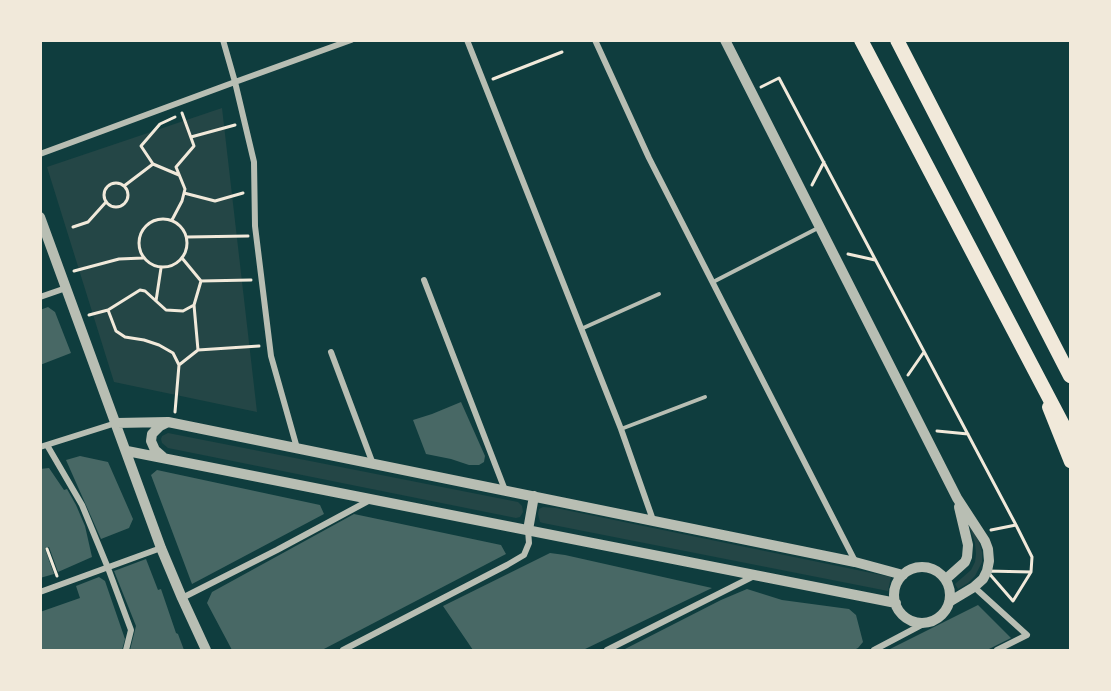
<!DOCTYPE html>
<style>
body{margin:0}
#map{position:relative;width:1111px;height:691px;overflow:hidden;background:#0f3d3e;font-family:Helvetica,sans-serif}
canvas{display:block}
.frame{position:absolute;inset:0;border:42px solid #f1e9da;pointer-events:none}
</style>
<div id="map">
<canvas width="1111" height="691"></canvas>
<div class="frame"></div>
</div>
<script>
const g = document.querySelector('canvas').getContext('2d');
g.lineJoin = 'round';
function paint(path, color) {
  g.fillStyle = color;
  g.fill(path, 'evenodd');
}
function poly(rows) {
  const path = new Path2D();
  for (const r of rows) {
    if (r.length === 3) {
      path.moveTo(r[0] + r[2], r[1]);
      path.arc(r[0], r[1], r[2], 0, 2 * Math.PI);
      continue;
    }
    path.moveTo(r[0], r[1]);
    for (let i = 2; i < r.length; i += 2) path.lineTo(r[i], r[i + 1]);
  }
  return path;
}
function trace(path, color, width, dash) {
  g.strokeStyle = color;
  g.lineWidth = width;
  g.lineCap = dash ? 'butt' : 'round';
  g.setLineDash(dash || []);
  g.stroke(path);
}
const green = poly([
 [222,108,257,412,114,382,47,167],
 [168,433,518,502,522,506,523,512,520,517,516,518,168,448,162,443,161,439,162,436],
 [543,507,556,508,891,577,888,591,543,523,540,522,538,514,539,509],
 [967,520,979,542,982,552,982,562,975,576,968,583,958,589,955,584,971,570,975,562,976,554,975,543]
]);
const building = poly([
 [48,307,55,312,71,353,40,365,40,310],
 [461,402,485,456,484,462,479,465,469,465,451,459,426,454,413,420,432,414],
 [80,456,108,462,133,519,129,528,101,539,66,460],
 [49,468,64,490,67,489,76,505,85,526,92,557,58,572,49,547,45,549,54,574,40,578,40,469],
 [157,470,320,505,324,514,192,584,151,475],
 [354,514,501,545,506,554,322,650,232,650,207,603,212,592],
 [550,553,565,555,712,588,583,650,473,650,443,606],
 [146,559,158,590,161,589,176,633,178,634,184,650,130,650,136,626,114,571],
 [99,577,105,581,125,639,122,650,40,650,40,612,80,598,76,586],
 [747,589,782,600,849,609,856,615,863,642,858,648,854,650,623,650,721,600],
 [978,605,1011,638,987,650,888,650]
]);
const path = poly([
 [493,79,562,52],
 [761,87,779,78,1016,525,1032,557,1031,572],
 [175,117,160,124,141,146,153,164,179,175],
 [191,137,235,125],
 [116,195,12],
 [812,185,824,162],
 [124,186,153,164],
 [184,193,215,201,243,193],
 [163,243,24],
 [172,220,182,201,185,189,176,167,194,146,182,113],
 [73,227,88,222,106,202],
 [187,237,248,236],
 [848,254,875,260],
 [182,258,201,281,251,280],
 [74,271,119,259,143,258],
 [156,301,161,268],
 [108,310,116,331,125,337,144,340,159,345,173,353,179,365,175,412],
 [89,315,108,310,140,290,145,291,166,310,183,311,194,305,201,281],
 [198,350,259,346],
 [179,365,198,350,194,305],
 [908,375,924,352],
 [937,431,968,434],
 [991,530,1016,525],
 [47,549,57,576],
 [987,571,1031,572,1013,601,987,571]
]);
const service = poly([
 [713,282,818,228],
 [581,329,659,294],
 [621,429,705,397]
]);
const minor = poly([
 [223,40,235,82,254,162,255,226,271,356,297,448],
 [467,40,621,429,653,520],
 [595,40,649,158,855,561],
 [40,154,235,82,351,40],
 [424,280,505,490],
 [40,297,66,288],
 [331,352,373,464],
 [47,445,82,505,108,568,131,630,126,650],
 [40,447,116,423],
 [974,587,1027,635,997,650],
 [40,592,161,548],
 [182,598,277,550,370,500],
 [343,650,507,565,524,555,529,543,528,530],
 [607,650,754,576],
 [874,650,927,622]
]);
const tertiary = poly([
 [725,40,957,498,985,541,988,549,989,561,987,571,983,579,974,587,949,602],
 [40,217,161,548,182,598,206,650],
 [117,423,168,422,855,562,903,575],
 [127,451,896,603],
 [163,457,155,450,151,441,152,434,160,426,168,422],
 [528,530,534,496],
 [922,595,28],
 [946,579,965,562,967,557,968,545,959,507]
]);
const secondary = poly([
 [1048,407,1070,462]
]);
const trunk = poly([
 [861,40,1070,438],
 [897,40,1070,376]
]);
paint(green, '#244646');
paint(building, '#486865');
trace(path, '#f1e9da', 3);
trace(service, '#b8beb3', 4);
trace(minor, '#b8beb3', 6);
trace(tertiary, '#b8beb3', 10);
trace(secondary, '#f1e9da', 12);
trace(trunk, '#f1e9da', 14);
</script>
